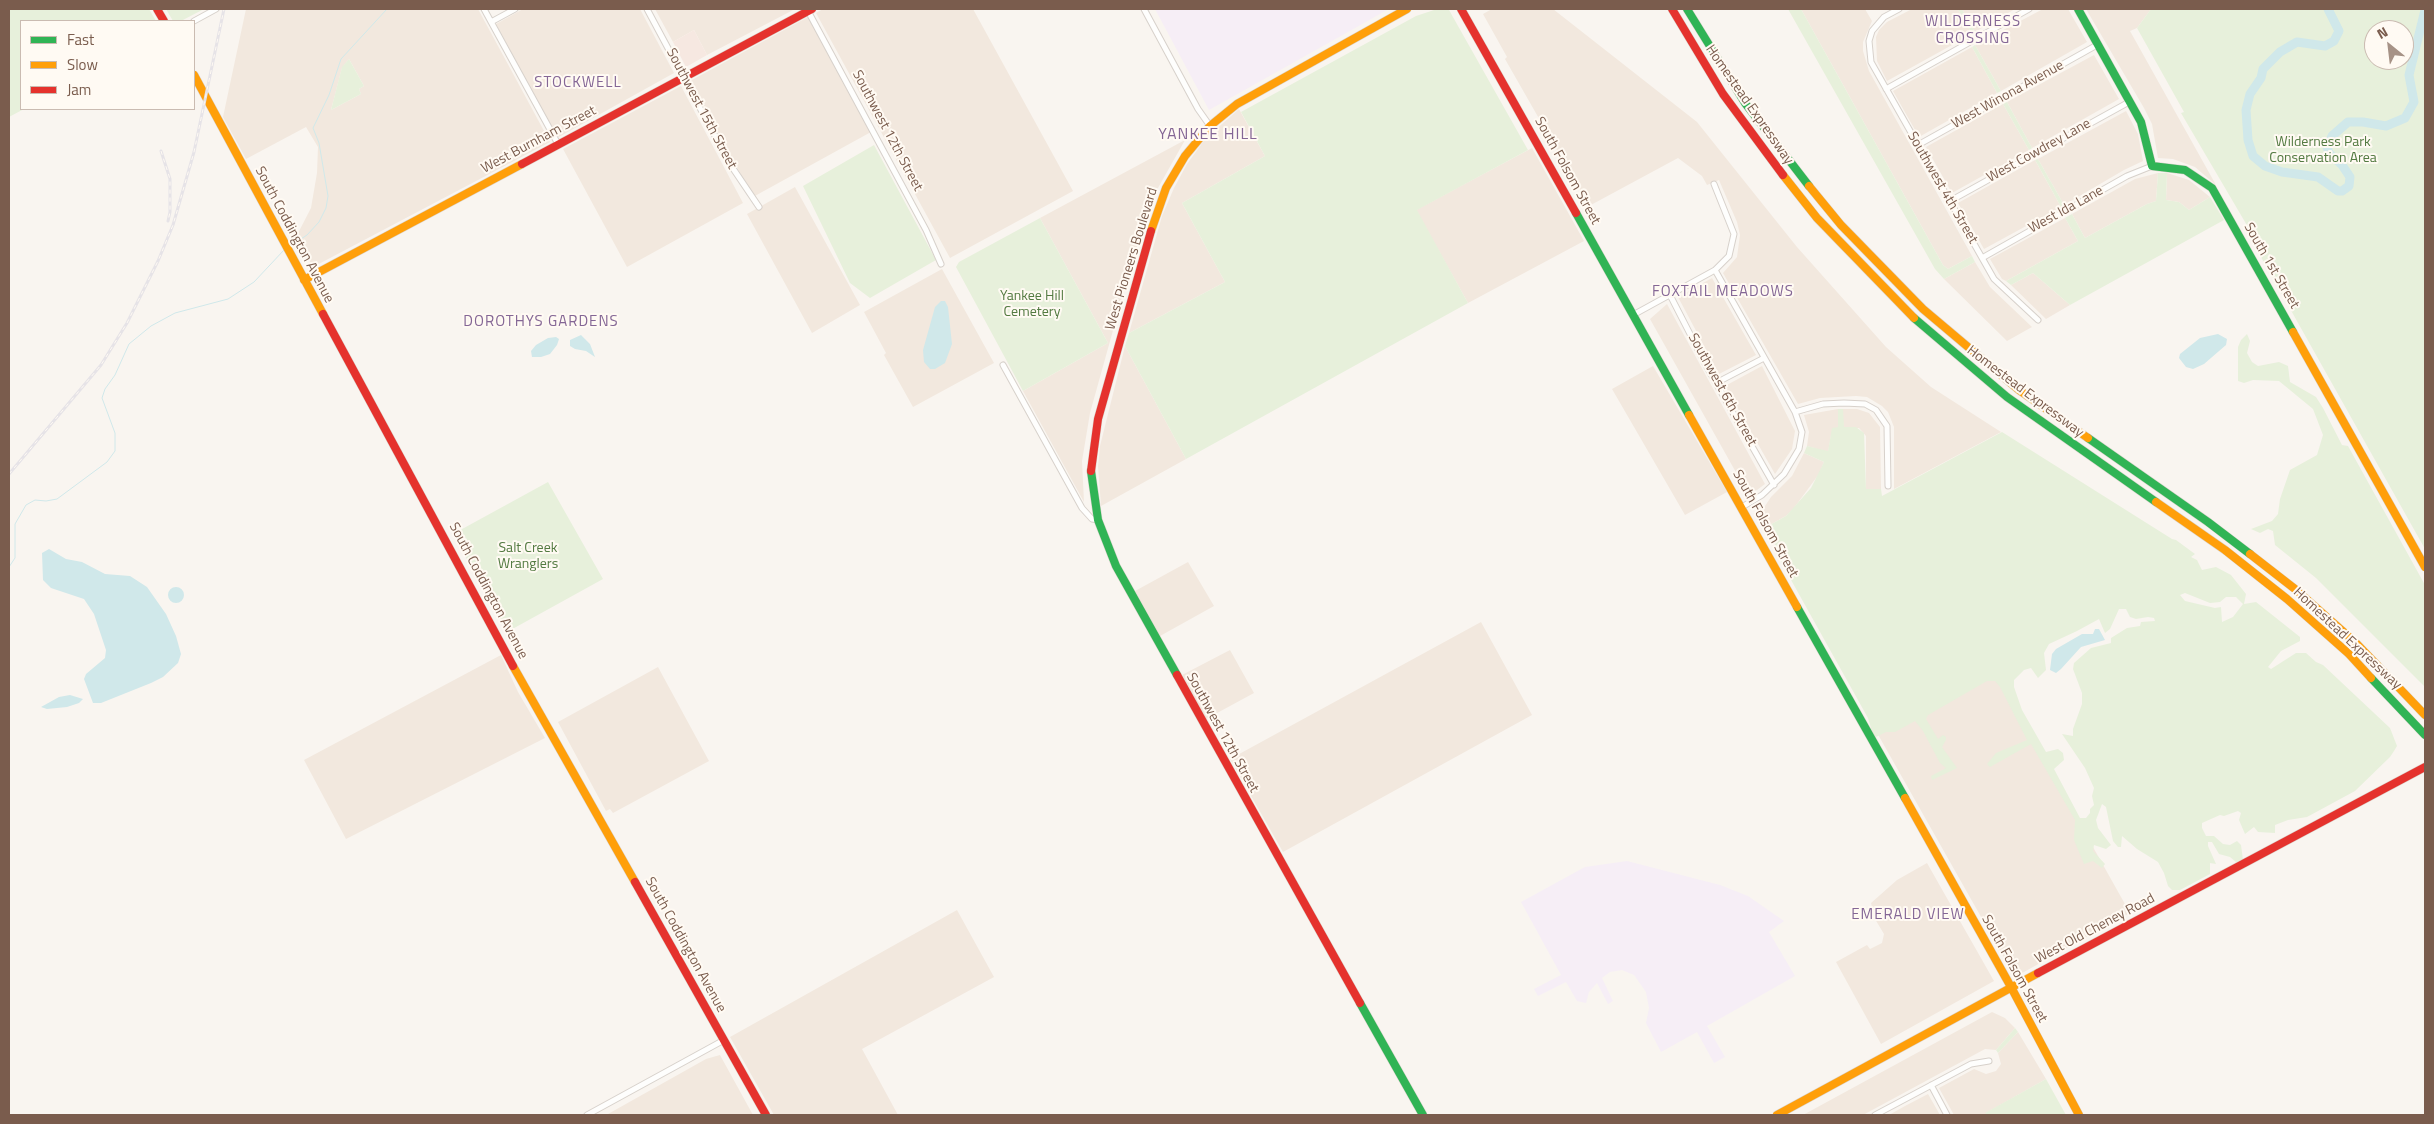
<!DOCTYPE html>
<style>
body{margin:0}
#map{position:relative;width:2434px;height:1124px;overflow:hidden;background:#f9f5f0;font-family:"Titillium Web",sans-serif}
canvas{display:block}
.frame{position:absolute;inset:0;border:10px solid #7a5c4d;pointer-events:none}
.legend{position:absolute;left:20px;top:20px;width:175px;height:90px;box-sizing:border-box;background:#fffaf3;border:1px solid #cabbb1;margin:0;padding:6px 9px;list-style:none;font-size:15px;color:#7a5c4d}
.legend li{display:flex;align-items:center;gap:10px;height:25px}
.legend b{width:25px;border:1px solid #cabbb1}
.north{position:absolute;left:2364px;top:20px;width:50px;height:50px;box-sizing:border-box;background:#fffaf3;border:1px solid #cabbb1;border-radius:50%;rotate:331deg;font-size:14px;font-weight:700;line-height:20px;text-align:center;color:#7a5c4d}
.north::after{content:'';display:block;margin:auto;width:18px;height:22px;background:#a69286;clip-path:polygon(50% 0,100% 100%,50% 72%,0 100%)}
</style>
<div id="map">
<canvas width="2434" height="1124"></canvas>
<div class="frame"></div>
<ul class="legend">
<li><b style="height:6px;background:#30b455"></b>Fast</li>
<li><b style="height:6px;background:#ff9f0a"></b>Slow</li>
<li><b style="height:6px;background:#e5322d"></b>Jam</li>
</ul>
<div class="north">N</div>
</div>
<script>
const g = document.querySelector('canvas').getContext('2d');
g.lineJoin = 'round';
function paint(path, color) {
  g.fillStyle = color;
  g.fill(path, 'evenodd');
}
function poly(rows) {
  const path = new Path2D();
  for (const r of rows) {
    if (r.length === 3) {
      path.moveTo(r[0] + r[2], r[1]);
      path.arc(r[0], r[1], r[2], 0, 2 * Math.PI);
      continue;
    }
    path.moveTo(r[0], r[1]);
    for (let i = 2; i < r.length; i += 2) path.lineTo(r[i], r[i + 1]);
  }
  return path;
}
function trace(path, color, width, dash) {
  g.strokeStyle = color;
  g.lineWidth = width;
  g.lineCap = dash ? 'butt' : 'round';
  g.setLineDash(dash || []);
  g.stroke(path);
}
function label(font, color, halo, rows, align = 'center') {
  g.font = font + ' "Titillium Web",sans-serif';
  g.lineWidth = 4;
  g.setLineDash([]);
  g.textBaseline = 'middle';
  g.strokeStyle = halo;
  g.fillStyle = color;
  for (const [text, x, y, turn = 0] of rows) {
    g.save();
    g.translate(x, y);
    g.rotate((+turn || 0) * Math.PI / 180);
    g.textAlign = isNaN(turn) ? turn : align;
    if (halo) g.strokeText(text, 0, 0);
    g.fillText(text, 0, 0);
    g.restore();
  }
}
const residential = poly([
 [246,9,478,9,550,142,313,267,296,237,311,208,317,173,318,147,306,127,246,159,223,117],
 [349,59,364,86,359,89,361,94,331,110,342,68],
 [523,9,640,9,674,73,557,138,496,24],
 [655,9,795,9,707,55,694,30,673,42],
 [823,9,973,9,1073,191,950,258,816,13],
 [1492,9,1553,9,1697,122,1797,247,1886,347,1931,387,2001,432,1894,489,1894,427,1888,412,1882,406,1867,397,1856,396,1820,398,1798,404,1723,273,1737,257,1740,235,1737,222,1719,180,1707,185,1702,176,1678,158,1589,206,1505,59,1507,57,1483,14],
 [1801,9,1865,9,1872,21,1863,42,1863,51,1869,71,1972,256,1948,269,1943,265],
 [1912,9,1958,9,1972,34,1887,81,1877,61,1876,37,1879,30,1887,22],
 [1962,9,2015,9,1975,32],
 [2043,9,2068,9,2087,42,2001,91,1975,45],
 [2086,9,2151,9,2137,28,2130,31,2216,185,2195,167,2173,159,2158,158,2152,124,2144,108],
 [808,17,871,132,753,197,690,81],
 [1972,47,1997,93,1919,137,1893,91],
 [2094,55,2119,99,2032,148,2007,102],
 [681,86,743,203,627,267,563,149],
 [2003,104,2029,150,1952,193,1926,147],
 [1239,109,1265,156,1182,203,1225,282,1129,333,1162,216,1174,188,1187,164,1206,138],
 [2126,111,2138,134,2143,161,2124,170,2064,205,2038,159],
 [1185,140,1158,188,1134,255,1090,413,1082,461,1084,502,1023,391,1108,343,1040,218],
 [1532,148,1584,241,1468,303,1416,210],
 [2035,160,2061,207,1984,249,1958,203],
 [2158,173,2156,201,2147,204,2085,238,2072,214,2135,179],
 [2167,173,2189,180,2210,197,2189,210,2179,202,2166,200],
 [795,187,860,305,812,333,747,214],
 [2065,218,2078,241,2006,281,2002,279,1990,259],
 [1975,262,1990,287,2032,327,2007,341,1944,279],
 [942,269,994,363,913,407,884,355,886,353,864,312],
 [2033,273,2070,305,2046,319,2011,285],
 [1712,278,1756,355,1719,374,1678,297],
 [1667,304,1765,484,1757,490,1747,492,1650,319],
 [1125,346,1186,459,1101,506,1098,466,1100,446],
 [1653,366,1727,492,1685,515,1612,389],
 [1762,366,1795,431,1792,449,1775,474,1725,386],
 [1838,409,1838,428,1831,436,1828,452,1807,446,1809,432,1804,415],
 [1843,409,1857,409,1869,413,1880,427,1881,489,1866,489,1866,436,1859,428,1843,428],
 [1804,453,1824,462,1819,474,1794,508,1786,516,1766,527,1761,517,1761,512,1771,497,1792,476],
 [1188,562,1214,606,1160,636,1135,591],
 [1481,622,1532,715,1283,852,1230,759],
 [1230,650,1254,693,1206,719,1182,675],
 [501,655,518,692,545,738,346,839,304,760],
 [658,667,709,761,613,813,610,809,606,811,558,722],
 [1992,667,2130,913,2015,977,1876,731],
 [1927,863,1994,981,1881,1044,1836,962,1867,945,1870,949,1882,943,1884,934,1875,919,1871,903,1897,880],
 [957,910,994,977,862,1049,898,1115,774,1115,730,1037],
 [1992,1012,2005,1018,2015,1028,1996,1050,1985,1049,1863,1115,1803,1115],
 [2018,1032,2046,1079,1986,1113,1987,1115,1954,1115,1939,1088,1974,1069,1986,1074,1996,1071,2001,1064,1998,1053],
 [720,1055,753,1115,601,1115,608,1114,706,1059],
 [1928,1094,1940,1115,1889,1115,1905,1106]
]);
const commercial = poly([
 [694,30,707,55,686,67,673,42]
]);
const education = poly([
 [1155,9,1389,9,1209,110],
 [1627,861,1720,885,1748,896,1784,921,1769,932,1795,976,1707,1026,1725,1057,1714,1063,1697,1032,1661,1052,1646,1023,1649,1008,1646,992,1634,975,1622,970,1610,972,1602,978,1613,1001,1608,1004,1597,983,1589,992,1586,1003,1577,1001,1566,982,1538,996,1534,989,1561,975,1521,902,1585,867]
]);
const green = poly([
 [9,9,149,9,156,21,21,21,21,109,24,109,9,117],
 [166,9,204,9,181,21,173,21],
 [1437,9,1449,10,1528,150,1417,210,1468,303,1186,459,1125,346,1129,333,1225,282,1182,203,1265,156,1241,112,1416,16],
 [1788,9,1801,9,1943,265,1948,269,1972,256,1975,262,1944,279,1935,269],
 [1958,9,1962,9,1975,32,1972,34],
 [2151,9,2425,9,2425,549,2252,241,2255,239,2181,113,2184,112,2137,28],
 [2374,30,2404,30,2404,60,2374,60],
 [1975,45,2001,91,1997,93,1972,47],
 [349,59,364,86,359,89,361,94,331,110,342,67],
 [2007,102,2032,148,2029,150,2003,104],
 [874,145,936,260,870,298,850,283,803,186],
 [2038,159,2064,205,2061,207,2035,160],
 [2158,173,2167,173,2166,200,2179,202,2189,210,2210,197,2224,220,2070,305,2033,273,2011,285,2006,281,2078,241,2065,218,2072,214,2085,238,2147,204,2156,201],
 [1040,218,1108,343,1023,391,956,267,959,262],
 [2247,334,2250,341,2247,353,2252,362,2258,366,2279,362,2288,366,2290,382,2316,397,2323,408,2342,445,2348,446,2425,585,2425,687,2316,578,2275,545,2273,531,2268,529,2260,533,2251,529,2272,521,2278,514,2280,499,2290,470,2317,455,2323,435,2313,409,2279,381,2253,380,2244,383,2238,381,2238,347,2241,340],
 [1838,409,1843,409,1844,427,1856,427,1864,433,1866,489,1881,489,1882,496,2002,432,2172,539,2176,540,2195,554,2191,557,2197,560,2202,570,2216,567,2231,575,2246,594,2244,604,2256,602,2300,637,2300,641,2281,651,2268,667,2271,669,2296,653,2306,653,2316,662,2323,665,2390,728,2397,746,2394,751,2390,757,2355,791,2307,817,2288,820,2275,825,2275,833,2258,832,2254,827,2245,834,2239,820,2241,813,2238,811,2224,816,2220,815,2202,823,2202,828,2206,836,2214,836,2223,844,2230,845,2237,841,2241,845,2243,860,2236,862,2230,857,2219,854,2212,842,2208,842,2208,846,2216,864,2210,863,2210,874,2180,890,2172,890,2168,886,2164,873,2158,862,2137,849,2122,836,2121,847,2118,847,2113,841,2106,807,2102,804,2096,820,2098,828,2111,845,2106,849,2094,845,2093,851,2105,864,2102,868,2093,861,2084,864,2074,840,2075,820,2031,744,1990,767,1987,764,1996,753,2027,740,2000,687,1995,681,1987,681,1928,715,1926,719,1938,739,1943,735,1946,737,1946,740,1942,747,1957,768,1932,780,1931,776,1946,768,1940,763,1923,731,1915,721,1895,732,1886,732,1876,737,1873,735,1868,718,1776,553,1779,552,1766,527,1786,516,1811,488,1824,462,1804,453,1807,446,1828,451,1832,428,1838,427],
 [2185,593,2210,603,2220,602,2226,597,2236,597,2243,604,2233,617,2222,622,2221,607,2215,608,2185,601,2180,595],
 [2119,609,2126,609,2130,617,2136,619,2148,617,2154,618,2155,621,2141,622,2140,626,2127,628,2111,638,2111,643,2091,648,2074,663,2073,669,2082,693,2082,704,2073,729,2073,736,2062,734,2085,768,2094,788,2092,796,2094,805,2090,809,2090,813,2086,818,2080,818,2054,769,2064,760,2063,753,2058,749,2046,752,2022,710,2014,687,2014,680,2024,670,2031,668,2038,678,2046,670,2044,653,2049,644,2077,631,2099,619,2105,633,2110,629],
 [548,482,603,579,507,632,453,534],
 [2015,1028,2018,1032,1998,1053,1996,1050],
 [2046,1079,2066,1115,1987,1115,1985,1113]
]);
const water = poly([
 [941,301,945,301,948,307,952,344,945,363,935,369,930,369,924,362,923,350,935,307],
 [2218,334,2227,339,2226,345,2204,364,2193,369,2186,367,2179,358,2180,354,2200,338],
 [581,335,590,344,595,357,586,351,575,349,570,346,570,340],
 [556,337,559,339,557,345,550,354,541,357,532,357,531,351,536,345,548,338],
 [49,549,66,559,82,562,105,574,130,576,147,587,166,614,176,636,181,654,178,663,163,677,151,683,101,703,93,703,84,679,86,674,105,658,106,650,94,614,84,599,51,588,43,580,42,553],
 [176,595,8],
 [2095,629,2099,629,2105,640,2081,647,2061,669,2056,673,2050,670,2052,654,2056,649,2082,634,2093,634],
 [70,695,83,699,79,703,67,707,47,709,41,707,59,697]
]);
const stream = poly([
 [289,247,307,235,319,222,326,208,328,196,319,143,313,128,329,95,341,59,387,9],
 [9,567,15,558,15,524,26,505,35,500,46,501,57,499,107,462,115,451,115,433,102,398,105,389,115,375,129,344,151,326,175,313,228,299,254,282,284,250]
]);
const river = poly([
 [2328,9,2339,31,2334,41,2325,46,2297,42,2280,52,2263,69,2261,78,2250,94,2246,110,2248,140,2253,156,2265,166,2282,172,2318,177,2338,191,2342,191,2349,186,2350,177,2342,165,2329,153,2327,147,2332,136,2348,122,2363,122,2386,126,2405,118,2414,102,2409,75,2425,10]
]);
const street = poly([
 [484,9,558,144],
 [647,9,730,164,759,207],
 [1144,9,1198,109,1210,126],
 [1899,9,1884,17,1872,31,1869,41,1871,62,1994,279,2038,320],
 [808,11,926,230,941,264],
 [194,21,216,9],
 [491,22,515,9],
 [1886,89,2029,9],
 [1918,145,2097,45],
 [1714,184,1734,234,1729,256,1715,270,1795,412,1802,432,1799,449,1784,474,1762,495,1742,507],
 [1950,201,2129,102],
 [1982,258,2127,176,2152,166],
 [1670,295,1707,367,1774,485],
 [1633,315,1715,270],
 [1003,365,1082,508,1092,519,1098,520],
 [1716,383,1764,358],
 [1795,412,1823,404,1844,403,1865,404,1876,410,1887,426,1888,486],
 [1931,1085,1947,1115],
 [587,1115,724,1040],
 [1875,1115,1971,1064,1989,1061]
]);
const fast = poly([
 [1687,9,1745,103,1809,186],
 [2078,9,2141,122,2152,166,2185,170,2212,188,2293,332],
 [1576,213,1689,415],
 [1914,318,2007,397,2156,502],
 [2088,438,2208,522,2250,554],
 [1091,471,1098,520,1116,566,1177,675],
 [1797,607,1905,798],
 [2371,678,2425,735],
 [1360,1003,1423,1115]
]);
const slow = poly([
 [194,75,323,314],
 [1783,175,1817,218,1914,318],
 [1809,186,1841,225,1923,309,2019,390,2088,438],
 [1151,231,1166,188,1185,156,1210,126,1237,104,1407,9],
 [304,280,522,164],
 [2293,332,2425,567],
 [1689,415,1797,607],
 [2156,502,2225,550,2287,599,2349,654,2371,678],
 [2250,554,2295,589,2355,642,2425,715],
 [513,666,635,882],
 [1905,798,2011,987,2079,1115],
 [1777,1115,2038,973]
]);
const jam = poly([
 [157,9,164,21],
 [1461,9,1576,213],
 [1672,9,1723,94,1783,175],
 [522,164,812,9],
 [323,314,513,666],
 [1091,471,1098,419,1151,231],
 [1177,675,1360,1003],
 [635,882,766,1115],
 [2038,973,2425,767]
]);
const rail = poly([
 [161,151,170,179,170,212,168,221],
 [9,474,101,365,127,323,158,261,173,225,194,152,224,9]
]);
const streetNames = [
 ["West Winona Avenue",2008,95,-29],
 ["Homestead Expressway",1749,105,55],
 ["Southwest 15th Street",701,109,62],
 ["Southwest 12th Street",887,131,62],
 ["West Burnham Street",539,140,-28],
 ["West Cowdrey Lane",2039,151,-29],
 ["South Folsom Street",1567,171,61],
 ["Southwest 4th Street",1942,188,60],
 ["West Ida Lane",2066,210,-29],
 ["South Coddington Avenue",294,235,62],
 ["West Pioneers Boulevard",1132,259,-73],
 ["South 1st Street",2271,266,60],
 ["Southwest 6th Street",1722,390,61],
 ["Homestead Expressway",2025,392,37],
 ["South Folsom Street",1765,524,61],
 ["South Coddington Avenue",488,591,62],
 ["Homestead Expressway",2347,639,43],
 ["Southwest 12th Street",1222,733,61],
 ["West Old Cheney Road",2095,929,-28],
 ["South Coddington Avenue",685,945,61],
 ["South Folsom Street",2014,969,61]
];
const parkNames = [
 ["Wilderness Park",2323,143],
 ["Conservation Area",2323,159],
 ["Yankee Hill",1032,297],
 ["Cemetery",1032,313],
 ["Salt Creek",528,549],
 ["Wranglers",528,565]
];
const neighbourhoodNames = [
 ["WILDERNESS",1973,22],
 ["CROSSING",1973,39],
 ["STOCKWELL",578,83],
 ["FOXTAIL MEADOWS",1723,292],
 ["DOROTHYS GARDENS",541,322],
 ["EMERALD VIEW",1908,915]
];
const quarterNames = [
 ["YANKEE HILL",1208,135]
];
paint(residential, '#f2e8de');
paint(commercial, '#f6e8e1');
paint(education, '#f6eef6');
paint(green, '#e7f0db');
paint(water, '#d0e8ea');
trace(stream, '#d0e8ea', 1);
trace(river, '#d0e8ea', 9);
trace(street, '#d7d1cb', 7);
trace(fast, '#d9d2cb', 9);
trace(slow, '#d9d2cb', 9);
trace(jam, '#d9d2cb', 9);
trace(street, '#fefefd', 5);
trace(fast, '#30b455', 8);
trace(slow, '#ff9f0a', 8);
trace(jam, '#e5322d', 8);
trace(rail, '#e6e3e7', 3);
trace(rail, '#fffaf3', 1, [4]);
label('14px', '#7a5c4d', '#fffaf3', streetNames);
label('14px', '#537a41', '#fffaf3', parkNames);
g.letterSpacing = '1px';
label('15px', '#846695', '#fffaf3', neighbourhoodNames);
g.letterSpacing = '0px';
g.letterSpacing = '1px';
label('16px', '#846695', '#fffaf3', quarterNames);
g.letterSpacing = '0px';
</script>
